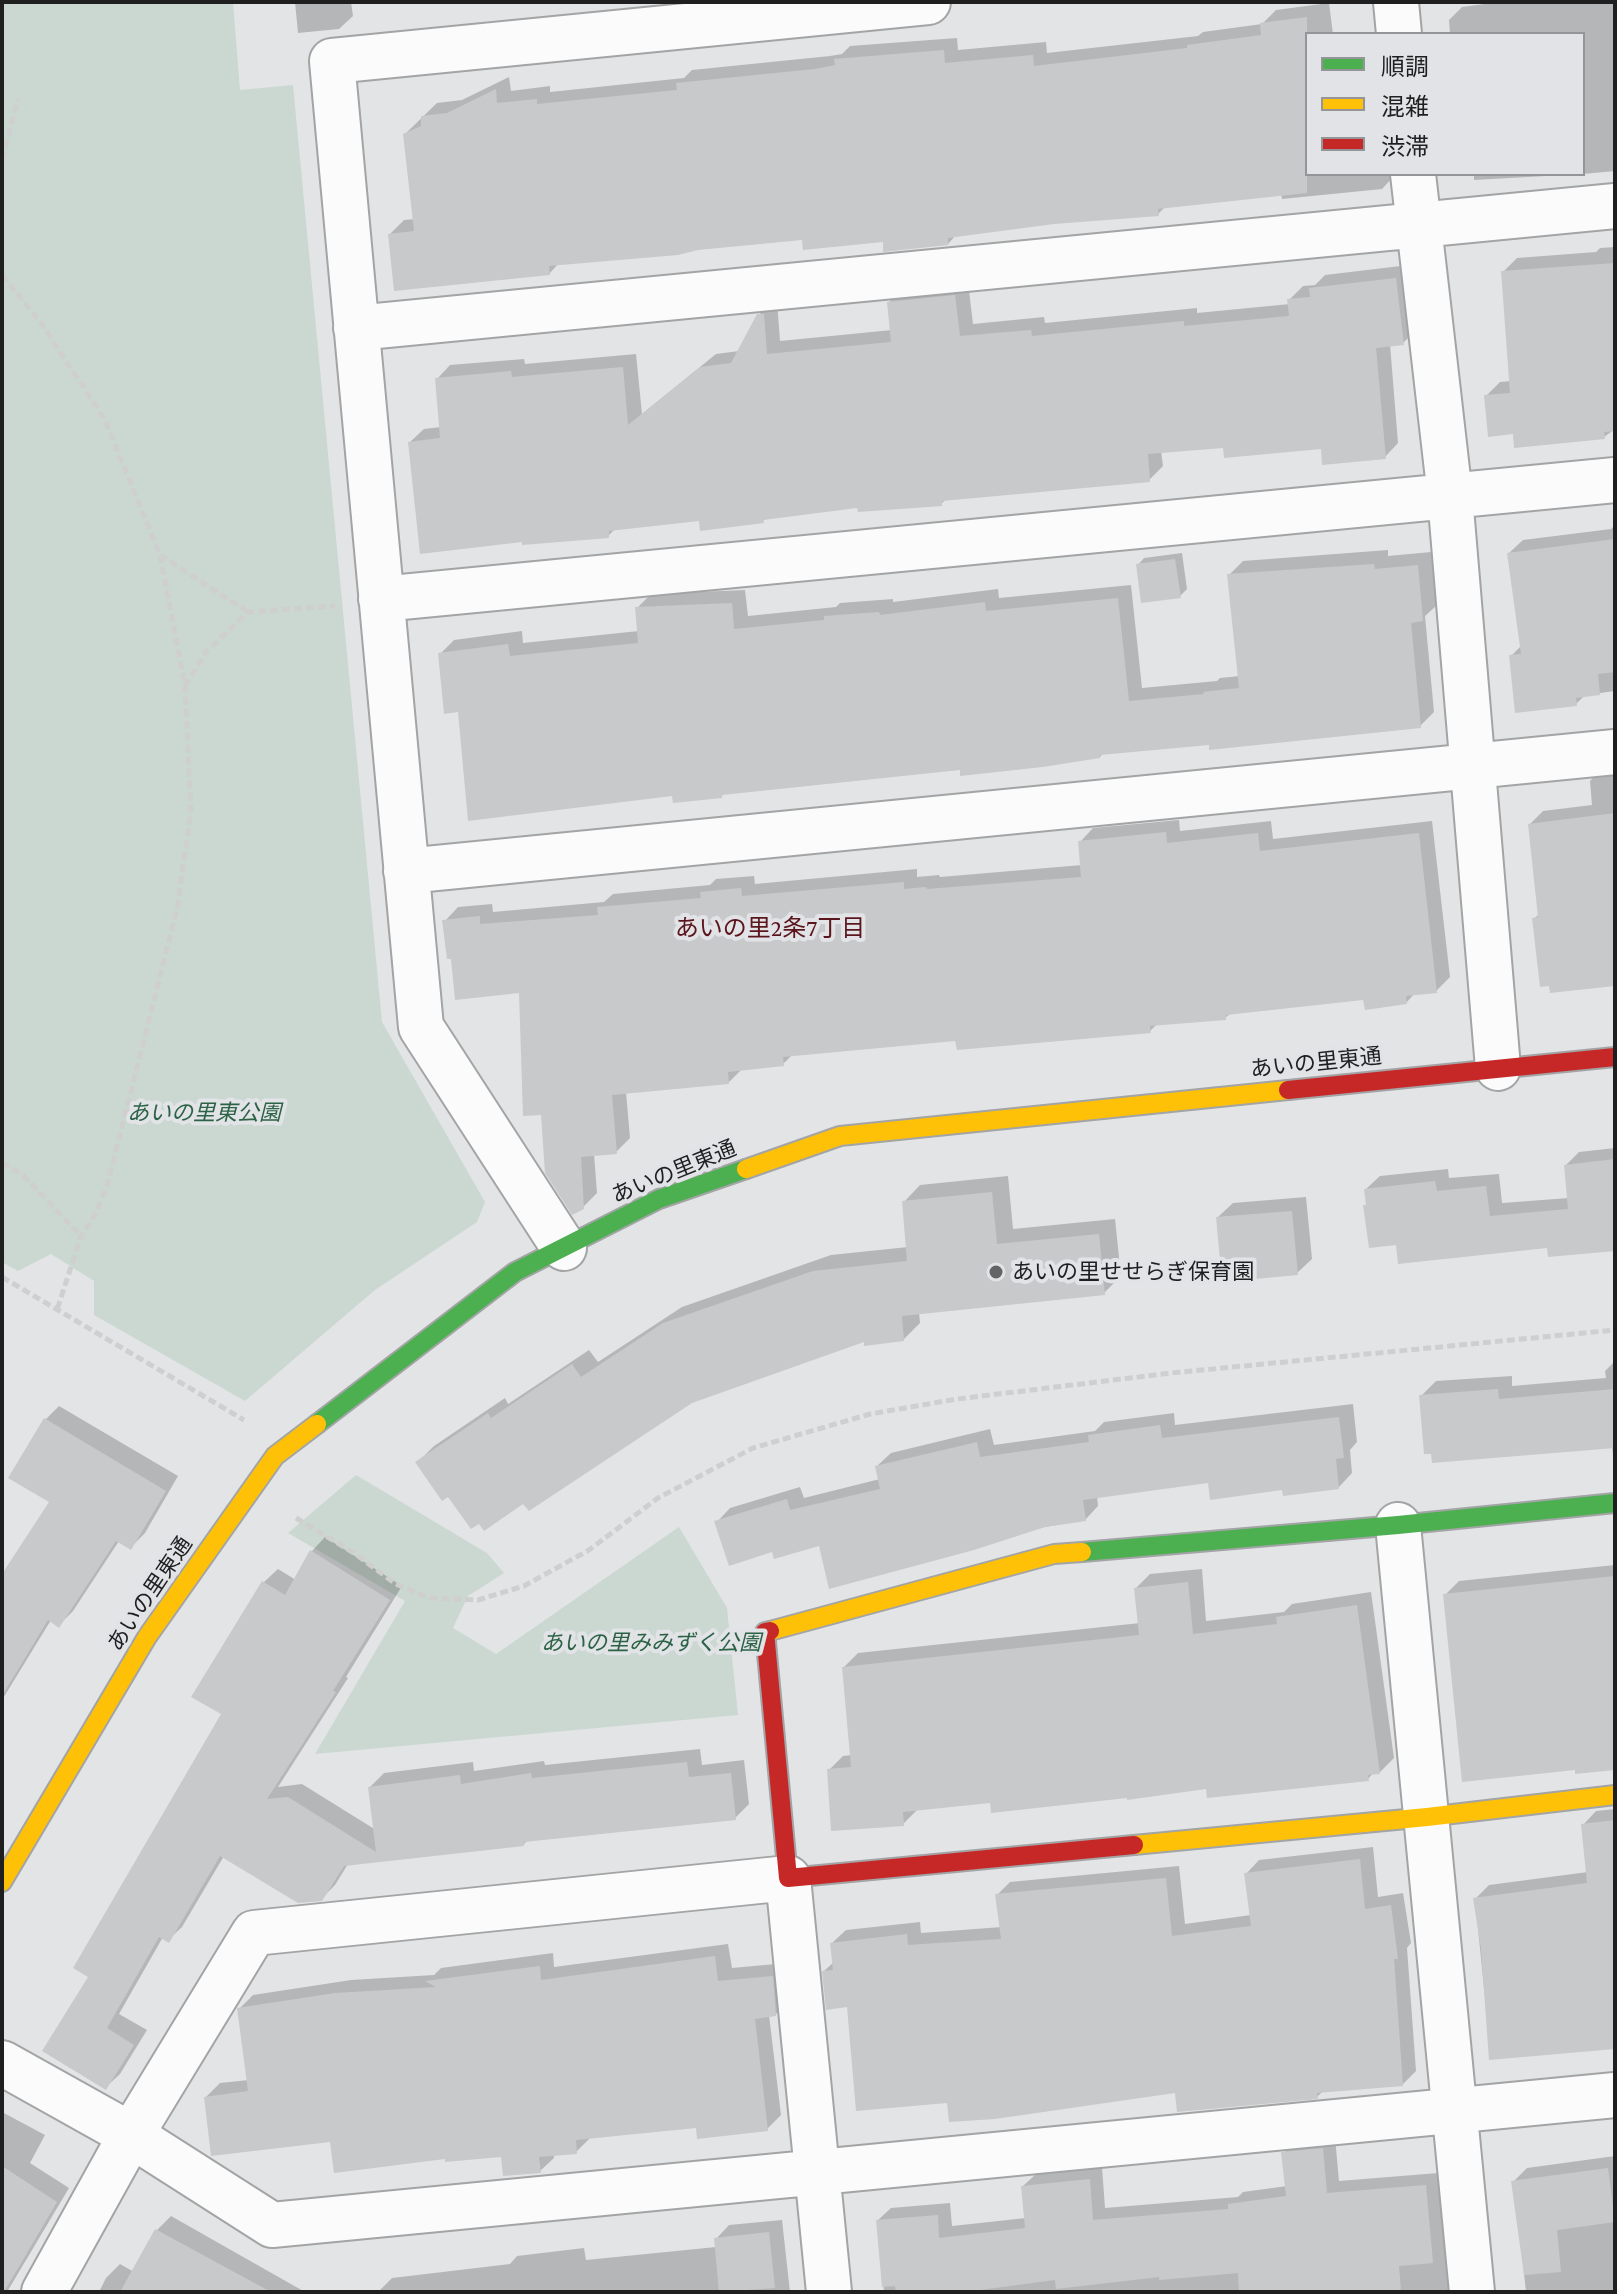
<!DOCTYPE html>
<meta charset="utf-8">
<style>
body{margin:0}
#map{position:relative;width:1617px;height:2294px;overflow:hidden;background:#e3e4e5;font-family:"Crimson Pro","Noto Sans JP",serif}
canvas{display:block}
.frame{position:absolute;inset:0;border:4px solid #1f1f20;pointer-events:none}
.legend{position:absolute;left:1305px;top:32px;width:280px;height:144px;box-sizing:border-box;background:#e2e3e6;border:2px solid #949597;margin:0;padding:10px 14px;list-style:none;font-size:24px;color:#1f1f20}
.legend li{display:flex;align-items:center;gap:16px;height:40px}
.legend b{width:40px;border:2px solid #949597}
</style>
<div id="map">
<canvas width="1617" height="2294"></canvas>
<div class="frame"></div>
<ul class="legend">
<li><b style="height:10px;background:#4caf50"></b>順調</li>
<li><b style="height:10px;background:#ffc107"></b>混雑</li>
<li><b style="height:10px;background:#c62828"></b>渋滞</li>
</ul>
</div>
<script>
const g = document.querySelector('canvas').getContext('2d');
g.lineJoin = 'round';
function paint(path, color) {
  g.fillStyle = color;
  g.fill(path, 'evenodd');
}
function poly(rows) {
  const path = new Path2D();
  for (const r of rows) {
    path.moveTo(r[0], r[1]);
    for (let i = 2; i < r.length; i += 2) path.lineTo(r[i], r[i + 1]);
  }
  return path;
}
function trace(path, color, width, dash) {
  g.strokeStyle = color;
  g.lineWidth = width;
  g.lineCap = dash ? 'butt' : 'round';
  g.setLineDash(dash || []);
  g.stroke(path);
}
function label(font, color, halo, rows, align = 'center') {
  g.font = font + ' "Crimson Pro","Noto Sans JP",serif';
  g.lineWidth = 8;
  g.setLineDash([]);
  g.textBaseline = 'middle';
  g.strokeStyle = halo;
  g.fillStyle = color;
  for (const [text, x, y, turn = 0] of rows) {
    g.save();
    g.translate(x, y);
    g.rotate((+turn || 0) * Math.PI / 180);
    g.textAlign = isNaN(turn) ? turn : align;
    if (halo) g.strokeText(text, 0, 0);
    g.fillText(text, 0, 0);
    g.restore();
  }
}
const green = poly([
 [2,2,233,2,240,90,293,85,382,1022,485,1202,477,1222,375,1290,245,1401,94,1315,94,1281,51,1254,18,1271,2,1262],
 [356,1475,487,1553,504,1573,468,1596,453,1628,496,1654,679,1527,727,1608,738,1715,315,1754,405,1601,288,1533]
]);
const shadow = poly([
 [295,2,351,2,353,16,339,29,298,33],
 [1500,2,1615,2,1615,171,1583,174,1583,34,1450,34,1449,20,1462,7],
 [1329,3,1333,34,1307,34,1307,174,1396,174,1382,189,1282,199,1281,193,1166,206,1158,214,1054,222,956,235,948,244,804,237,559,263,549,274,390,234,404,220,415,219,405,134,437,103,462,100,509,77,511,91,550,86,550,92,684,78,692,70,830,56,842,54,850,46,957,38,958,50,1046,42,1047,53,1198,36,1203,32,1262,24,1276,10],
 [1474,174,1582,174,1474,180],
 [1615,247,1615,429,1604,437,1514,432,1486,396,1500,382,1511,381,1503,272,1517,258,1596,252,1600,248],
 [1409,265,1417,329,1403,343,1390,344,1398,443,1385,457,1322,447,1225,446,1161,451,1163,466,1149,480,947,498,941,504,859,506,767,517,763,521,701,519,615,529,608,536,410,442,424,429,441,427,437,379,450,365,524,359,525,364,636,354,642,414,716,354,739,351,758,316,772,301,777,301,780,341,892,330,889,302,903,289,968,282,973,324,1044,317,1045,323,1197,308,1197,313,1290,304,1289,300,1303,286,1315,285,1325,275],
 [1615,525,1615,691,1585,695,1576,704,1511,656,1522,645,1509,553,1523,540,1611,529],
 [1388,550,1388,556,1431,552,1436,606,1425,616,1434,712,1420,726,1103,753,1100,757,961,768,725,792,722,796,674,794,460,710,440,654,454,640,522,631,523,643,639,631,637,608,651,594,745,590,748,616,836,607,840,603,893,599,893,602,998,589,999,598,1131,585,1142,688,1217,681,1220,678,1240,676,1229,575,1243,561],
 [1182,553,1187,589,1180,596,1138,565,1144,558],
 [1615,766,1615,985,1534,919,1540,913,1530,824,1543,811,1592,805,1590,781,1603,767],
 [1179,820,1180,831,1271,821,1273,839,1432,821,1450,977,1436,991,1415,993,1406,1003,1365,998,1231,1013,1225,1018,1157,1024,1150,1031,957,1039,793,1054,783,1064,743,1068,729,1082,626,1092,630,1138,616,1152,594,1154,597,1193,583,1207,543,1112,521,991,453,956,445,921,458,907,492,904,493,912,604,902,613,894,710,885,716,879,754,876,755,884,917,869,917,877,939,875,940,877,1082,865,1080,842,1093,828],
 [1615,1148,1615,1249,1398,1243,1367,1204,1366,1189,1380,1176,1448,1169,1449,1178,1499,1174,1502,1203,1569,1198,1566,1165,1579,1152],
 [1008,1176,1013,1229,1115,1219,1121,1276,1104,1293,919,1312,920,1323,904,1339,866,1340,691,1401,524,1501,449,1494,418,1462,434,1446,505,1398,508,1404,589,1350,598,1362,682,1307,831,1255,908,1247,904,1202,920,1185],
 [1306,1197,1312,1259,1297,1273,1218,1217,1233,1203],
 [1615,1361,1615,1473,1612,1446,1422,1395,1436,1381,1512,1376,1512,1386,1606,1378,1605,1371],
 [1353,1404,1357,1442,1350,1450,1352,1473,1339,1487,1284,1488,1210,1481,1097,1496,1098,1506,1085,1520,1045,1527,831,1586,820,1543,773,1550,717,1522,730,1508,800,1487,804,1498,880,1479,877,1466,891,1453,990,1429,994,1445,1095,1431,1104,1422,1174,1413,1175,1425],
 [59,1406,178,1476,145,1533,130,1548,119,1541,73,1611,59,1625,51,1620,2,1700,2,1578,51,1501,45,1420],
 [325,1537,402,1586,346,1677,348,1678,278,1787,302,1784,376,1830,370,1787,384,1773,473,1762,474,1771,544,1761,545,1765,700,1749,702,1765,744,1760,749,1804,735,1818,528,1840,524,1844,348,1864,335,1885,321,1899,224,1856,182,1927,168,1940,163,1937,119,2014,147,2030,120,2074,106,2087,90,1976,224,1713,264,1582,278,1569,296,1580,312,1551],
 [1615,1565,1615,1769,1445,1595,1459,1581],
 [1202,1569,1206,1621,1284,1612,1292,1604,1371,1592,1394,1758,1380,1772,1374,1772,1368,1779,991,1801,917,1810,903,1824,829,1770,843,1756,852,1755,844,1667,858,1653,1140,1623,1136,1588,1150,1574],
 [1615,1809,1615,2048,1491,2058,1475,1899,1489,1885,1588,1872,1583,1825,1596,1811],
 [1373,1847,1378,1897,1403,1893,1411,1943,1407,1948,1416,2071,1403,2084,1323,2091,1317,2097,1177,2091,949,2101,849,2005,824,1971,834,1962,832,1943,846,1930,920,1922,921,1933,1002,1927,997,1895,1010,1882,1179,1866,1185,1924,1251,1915,1246,1874,1259,1860],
 [728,1944,732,1968,786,1963,789,2000,776,2014,769,2015,781,2115,767,2129,698,2126,590,2138,576,2152,554,2154,554,2158,540,2171,503,2155,447,2157,332,2140,206,2097,220,2083,249,2080,239,2009,253,1995,351,1980,434,1975,441,1968,553,1953,554,1967],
 [2,2112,45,2135,30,2163,69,2188,7,2292,2,2292],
 [1335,2137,1339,2181,1438,2173,1451,2292,884,2292,878,2220,891,2208,950,2203,952,2226,1026,2218,1023,2186,1036,2174,1102,2167,1105,2208,1238,2197,1243,2192,1287,2186,1284,2153,1296,2140],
 [1615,2156,1615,2292,1526,2292,1514,2181,1527,2168],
 [171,2216,305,2292,99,2292,106,2278,120,2264,134,2272,157,2230],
 [782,2220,790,2292,378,2292,392,2278,510,2264,517,2256,584,2248,586,2260,716,2247,716,2239,729,2225]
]);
const building = poly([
 [1307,17,1307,193,1158,209,1159,216,1054,224,948,238,948,245,883,252,883,242,803,250,802,240,698,250,678,255,549,266,550,275,394,291,388,234,414,231,403,134,421,126,421,116,447,113,496,89,497,103,537,99,537,104,677,90,676,83,815,69,835,65,834,59,944,50,945,63,1033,55,1034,66,1187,48,1187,45,1261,35,1260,23],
 [1615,263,1615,431,1604,432,1605,439,1514,448,1513,434,1488,437,1484,395,1510,393,1501,271],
 [1396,278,1404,345,1376,348,1386,459,1322,465,1321,449,1224,458,1223,448,1148,454,1150,482,942,501,942,506,858,512,857,508,763,520,764,523,700,531,699,521,609,531,609,538,522,545,522,542,420,554,408,442,440,438,435,378,511,371,512,377,623,367,628,425,700,367,731,363,757,314,764,314,767,354,891,342,887,302,955,295,960,336,1031,330,1032,336,1184,321,1184,326,1289,316,1287,299,1310,297,1309,288],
 [1615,539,1615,672,1598,674,1600,695,1576,698,1577,706,1515,713,1509,655,1521,654,1507,553],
 [1175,559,1181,598,1141,603,1136,564],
 [1374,564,1375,569,1418,565,1423,621,1411,623,1421,728,1209,750,1209,745,1100,755,1100,758,1043,767,960,776,960,770,722,795,722,798,673,803,672,796,468,821,458,712,444,714,438,653,508,644,510,656,638,643,635,607,732,603,734,629,824,620,824,616,879,612,880,615,985,602,986,611,1118,598,1129,701,1204,694,1203,692,1239,688,1227,574],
 [1615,813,1615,986,1550,993,1549,986,1540,987,1532,918,1538,917,1528,824],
 [1166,832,1167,843,1258,833,1260,851,1419,833,1437,993,1406,996,1407,1004,1365,1010,1363,1000,1226,1015,1226,1020,1150,1026,1151,1033,957,1050,955,1041,783,1057,784,1066,728,1072,729,1084,612,1095,617,1154,581,1157,584,1209,572,1215,545,1173,541,1115,523,1116,519,993,455,1000,451,959,447,959,442,920,480,916,480,924,598,915,597,907,701,898,700,892,741,888,742,896,904,882,904,889,926,887,927,889,1081,877,1078,841],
 [1615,1159,1615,1251,1548,1257,1547,1248,1398,1264,1396,1245,1369,1248,1363,1205,1366,1205,1364,1189,1435,1181,1437,1191,1486,1186,1490,1216,1568,1209,1564,1165],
 [992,1192,997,1244,1099,1234,1105,1295,902,1316,904,1341,864,1346,864,1342,692,1403,529,1511,523,1504,484,1531,479,1524,471,1529,448,1497,442,1501,415,1462,488,1413,491,1418,572,1364,581,1377,663,1323,813,1271,907,1261,902,1201],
 [1292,1211,1298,1275,1222,1282,1216,1217],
 [1498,1389,1499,1399,1615,1389,1615,1448,1432,1463,1431,1454,1424,1454,1419,1395],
 [1339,1417,1344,1458,1336,1459,1339,1489,1283,1496,1282,1490,1210,1500,1208,1483,1083,1500,1086,1521,1045,1527,974,1550,829,1589,819,1546,774,1559,772,1552,729,1566,714,1521,787,1499,790,1510,880,1489,875,1466,977,1442,980,1457,1089,1442,1088,1435,1160,1425,1162,1438],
 [44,1418,166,1491,131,1550,116,1541,59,1628,48,1620,2,1696,2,1574,49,1502,8,1478],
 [310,1550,390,1600,333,1691,336,1692,267,1799,288,1797,376,1852,368,1787,460,1775,461,1784,531,1773,532,1778,687,1762,689,1777,731,1773,736,1820,524,1842,524,1846,344,1866,322,1901,298,1903,220,1856,169,1943,159,1937,107,2028,134,2045,106,2090,42,2051,88,1977,73,1968,221,1714,191,1697,262,1581,285,1595],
 [1615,1576,1615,1770,1575,1774,1575,1770,1462,1782,1443,1594],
 [1188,1582,1193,1634,1277,1624,1276,1617,1357,1605,1380,1774,1368,1775,1369,1781,1207,1798,1206,1789,1127,1800,1127,1798,991,1813,990,1803,903,1812,904,1826,831,1831,827,1769,851,1767,842,1667,1139,1635,1134,1588],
 [1615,1820,1615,2049,1489,2060,1481,1949,1473,1898,1587,1883,1581,1824],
 [1360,1859,1365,1909,1391,1905,1398,1959,1394,1959,1403,2086,1317,2093,1318,2099,1177,2112,1175,2093,995,2119,949,2122,947,2103,856,2111,847,2007,826,2010,822,1971,833,1970,830,1943,907,1934,908,1945,1001,1939,995,1894,1166,1878,1172,1936,1251,1926,1244,1873],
 [715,1956,718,1981,773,1976,776,2016,755,2019,768,2131,697,2139,696,2128,576,2140,577,2154,539,2157,541,2173,503,2176,501,2157,445,2162,445,2159,334,2173,330,2142,211,2156,204,2097,248,2091,237,2008,335,1993,436,1987,425,1981,540,1966,541,1980],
 [1323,2148,1327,2193,1426,2185,1433,2263,1399,2266,1401,2292,1239,2292,1238,2273,1159,2280,1159,2277,1056,2289,1055,2280,965,2292,896,2292,895,2286,882,2287,876,2220,938,2215,939,2238,1025,2228,1021,2186,1090,2179,1093,2220,1228,2209,1228,2204,1286,2196,1281,2152],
 [2,2166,57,2202,4,2292,2,2292],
 [1608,2168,1615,2222,1557,2230,1561,2272,1524,2275,1511,2181],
 [155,2229,271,2292,120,2292],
 [769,2232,775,2288,719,2292,714,2238]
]);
const path = poly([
 [2,159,18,99],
 [2,275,41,323,105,420,160,555,185,686,191,812,177,909,107,1186,95,1215,81,1236,57,1310],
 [160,555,248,612],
 [185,686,206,652,248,612,335,606],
 [2,1163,24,1176,81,1236],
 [2,1277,244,1420],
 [296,1518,354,1553,396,1584,430,1598,478,1600,524,1586,589,1550,658,1498,753,1448,870,1414,957,1399,1171,1373,1615,1330]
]);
const street = poly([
 [1396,2,1399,34],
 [1413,174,1450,496,1498,1068],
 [356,328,1615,206],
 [381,599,1615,480],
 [406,871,1615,752],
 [564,1248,421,1027,332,61,928,2],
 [1398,1525,1472,2292],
 [2,2063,131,2135,272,2225,1615,2095],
 [44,2292,131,2135,254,1933,788,1878,829,2292]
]);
const fast = poly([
 [317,1424,515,1272,659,1199,746,1169],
 [1082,1552,1398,1525,1615,1503]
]);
const slow = poly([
 [746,1169,840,1136,1288,1090],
 [770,1631,1054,1554,1082,1552],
 [1134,1845,1427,1817,1615,1795],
 [2,1882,147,1637,275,1456,317,1424]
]);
const jam = poly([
 [1288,1090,1615,1057],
 [770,1631,765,1632,788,1878,1134,1845]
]);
const markers = [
 [996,1272,8,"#646465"]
];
const streetNames = [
 ["あいの里東通",1316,1063,-6],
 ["あいの里東通",674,1172,-22],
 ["あいの里東通",150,1594,-56]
];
const parkNames = [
 ["あいの里東公園",204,1113],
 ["あいの里みみずく公園",651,1643]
];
const poiNames = [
 ["あいの里せせらぎ保育園",1012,1272]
];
const neighbourhoodNames = [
 ["あいの里2条7丁目",770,929]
];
paint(green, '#cbd8d1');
paint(shadow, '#0003');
paint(building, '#c8c9ca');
trace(street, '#a3a4a5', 48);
trace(fast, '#a3a4a5', 22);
trace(slow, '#a3a4a5', 22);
trace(jam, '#a3a4a5', 22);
trace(path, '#cfcfd0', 5, [8, 4]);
trace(street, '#fbfbfb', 44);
trace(fast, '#4caf50', 18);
trace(slow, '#ffc107', 18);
trace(jam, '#c62828', 18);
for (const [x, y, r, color] of markers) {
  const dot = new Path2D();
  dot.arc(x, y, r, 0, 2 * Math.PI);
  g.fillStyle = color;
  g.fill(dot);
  trace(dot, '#e2e3e6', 3);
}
label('22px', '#1f1f20', '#e2e3e6', streetNames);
label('italic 22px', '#2c6347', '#e2e3e6', parkNames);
label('22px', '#1f1f20', '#e2e3e6', poiNames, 'left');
label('24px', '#5a151d', '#e2e3e6', neighbourhoodNames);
</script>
